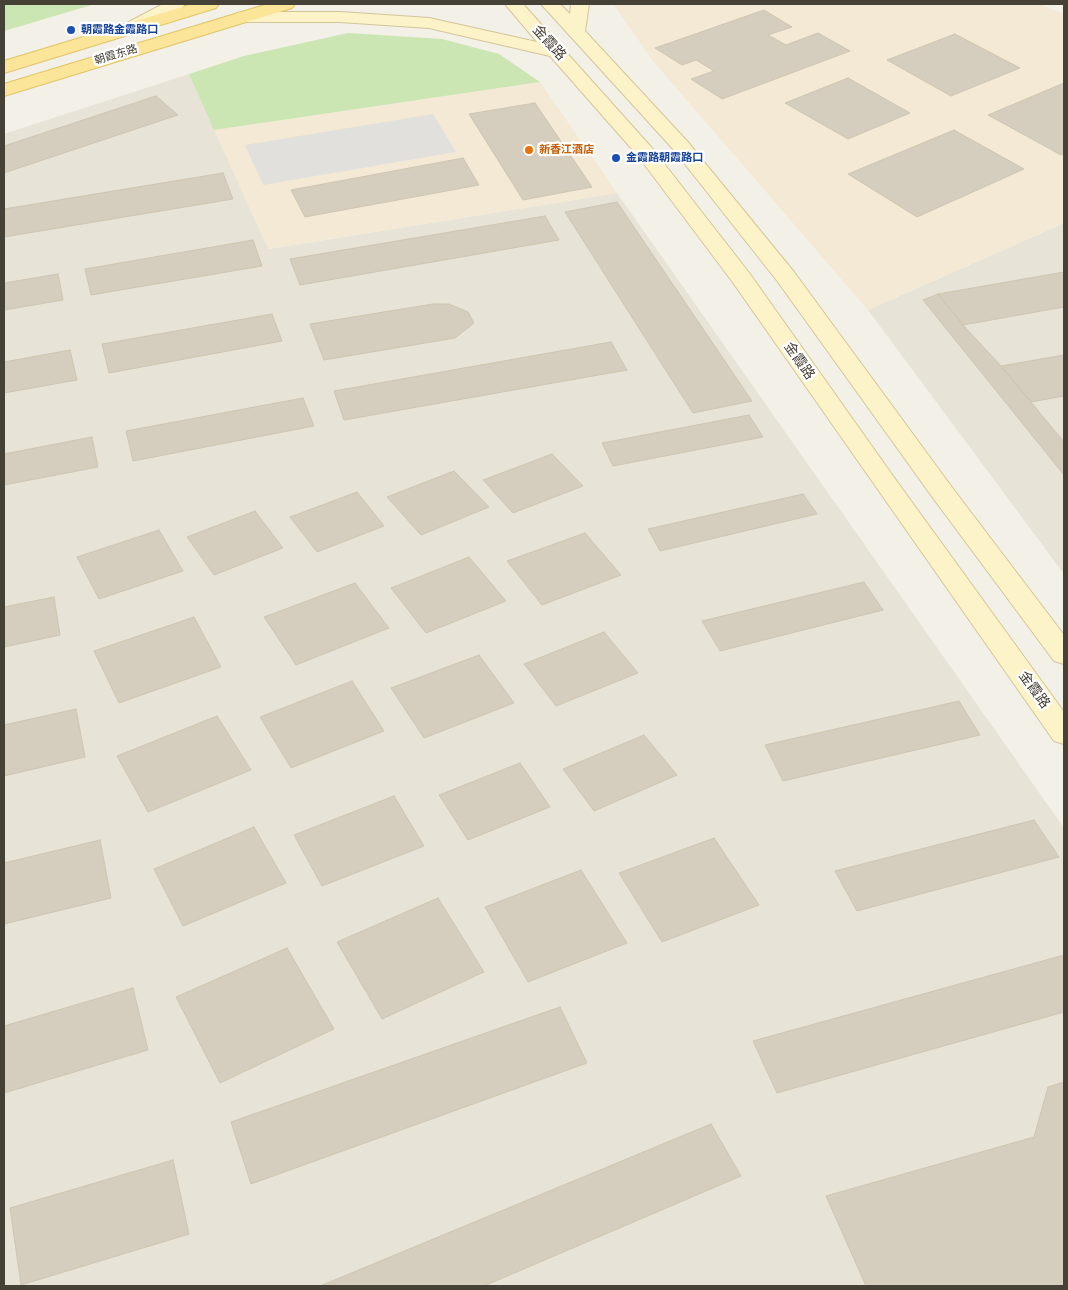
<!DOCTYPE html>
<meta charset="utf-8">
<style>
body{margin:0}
#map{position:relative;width:1068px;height:1290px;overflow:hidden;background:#f3f0e8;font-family:Helvetica,sans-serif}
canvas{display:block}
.frame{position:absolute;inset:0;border:5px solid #464137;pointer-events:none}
</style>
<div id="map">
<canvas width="1068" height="1290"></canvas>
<div class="frame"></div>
</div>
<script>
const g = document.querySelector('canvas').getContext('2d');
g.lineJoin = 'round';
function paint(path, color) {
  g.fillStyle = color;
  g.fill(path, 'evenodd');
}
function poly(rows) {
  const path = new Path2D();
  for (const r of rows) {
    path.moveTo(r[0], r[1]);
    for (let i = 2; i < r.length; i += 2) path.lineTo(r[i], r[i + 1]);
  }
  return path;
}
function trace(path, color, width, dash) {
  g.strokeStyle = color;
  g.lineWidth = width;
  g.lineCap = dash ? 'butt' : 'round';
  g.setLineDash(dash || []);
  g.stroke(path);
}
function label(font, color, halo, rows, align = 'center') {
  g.font = font + ' Helvetica,"Noto Sans SC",sans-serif';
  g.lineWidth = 4.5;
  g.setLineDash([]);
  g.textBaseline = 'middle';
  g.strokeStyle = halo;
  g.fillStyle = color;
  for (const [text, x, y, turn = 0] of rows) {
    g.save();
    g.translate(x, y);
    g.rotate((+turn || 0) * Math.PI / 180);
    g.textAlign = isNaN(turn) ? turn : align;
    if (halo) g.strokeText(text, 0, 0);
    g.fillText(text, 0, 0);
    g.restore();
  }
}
const residential = poly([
 [189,74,269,249,617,193,1064,828,1064,1286,4,1286,4,134],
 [1064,223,1064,574,868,310]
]);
const commercial = poly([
 [613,4,1039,4,1064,14,1064,223,868,310,653,61],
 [540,82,617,193,268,249,214,130]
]);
const green = poly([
 [4,4,95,4,4,31],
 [348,33,442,39,499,54,540,82,214,130,189,74,244,56]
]);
const parking = poly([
 [433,114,456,152,263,185,245,145]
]);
const building = poly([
 [764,10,792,27,768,35,786,45,818,33,850,51,722,99,691,79,714,71,696,60,682,65,655,48,764,10],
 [955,34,1020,68,951,96,887,60,955,34],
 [848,78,910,113,848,139,785,103,848,78],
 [1064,83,1064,154,1061,155,988,115,1064,83],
 [156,96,178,115,4,173,4,146,156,96],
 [535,103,592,187,523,200,469,114,535,103],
 [954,130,1024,169,917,217,848,174,954,130],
 [463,158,479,185,305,217,291,190,463,158],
 [223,173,233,199,4,237,4,209,223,173],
 [617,202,752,401,693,413,565,212,617,202],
 [545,216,559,240,300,285,290,259,545,216],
 [253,240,262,266,91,295,85,269,253,240],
 [1064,272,1064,307,963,325,938,294,1064,272],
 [58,274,63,300,4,310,4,283,58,274],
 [938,294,963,325,1001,366,1064,442,1064,475,923,300,938,294],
 [433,304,449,304,468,312,474,323,455,338,324,360,310,324,433,304],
 [272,314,282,341,109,373,102,344,272,314],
 [611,342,627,370,344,420,334,391,611,342],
 [70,350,77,380,4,393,4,362,70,350],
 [1064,355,1064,396,1031,402,1001,366,1064,355],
 [303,398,314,426,133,461,126,431,303,398],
 [749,415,763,437,613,466,602,443,749,415],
 [92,437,98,467,4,485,4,454,92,437],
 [552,454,583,486,513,513,483,480,552,454],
 [454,471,489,507,421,535,387,497,454,471],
 [357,492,384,526,317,552,290,517,357,492],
 [803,494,817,514,660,551,648,529,803,494],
 [255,511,283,548,214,575,187,537,255,511],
 [159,530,183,571,99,599,77,557,159,530],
 [585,533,621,575,542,605,507,561,585,533],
 [469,557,506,601,426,633,391,588,469,557],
 [864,582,883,610,720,651,702,621,864,582],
 [355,583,389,628,296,665,264,617,355,583],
 [54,597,60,635,4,647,4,607,54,597],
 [194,617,221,667,119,703,94,651,194,617],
 [604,632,638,673,556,706,524,664,604,632],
 [479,655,514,703,424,738,391,688,479,655],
 [352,681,384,731,291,768,260,717,352,681],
 [959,701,980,735,783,781,765,745,959,701],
 [76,709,85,757,4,776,4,725,76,709],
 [217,716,251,770,148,812,117,756,217,716],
 [644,735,677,775,594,811,563,769,644,735],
 [520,763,550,807,468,840,439,795,520,763],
 [394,796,424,846,322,886,294,835,394,796],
 [1034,820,1059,857,857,911,835,871,1034,820],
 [254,827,286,883,183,926,154,869,254,827],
 [714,838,759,905,662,942,619,873,714,838],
 [100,840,111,898,4,924,4,863,100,840],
 [581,870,627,943,528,982,485,907,581,870],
 [438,898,484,972,382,1019,337,942,438,898],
 [287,948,334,1029,220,1083,176,997,287,948],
 [1064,955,1064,1012,777,1093,753,1041,1064,955],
 [133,988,148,1050,4,1093,4,1026,133,988],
 [560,1007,587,1063,251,1184,231,1122,560,1007],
 [1064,1082,1064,1286,866,1286,826,1196,1034,1137,1048,1087,1064,1082],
 [711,1124,741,1176,484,1286,320,1286,711,1124],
 [173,1160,189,1234,21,1285,10,1208,173,1160]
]);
const secondary = poly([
 [163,4,185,4,182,8,135,33,129,34,123,33,120,29,123,25,163,4],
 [505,4,523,4,652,148,750,274,893,476,1064,712,1064,744,1054,741,734,284,638,156,550,56,429,28,340,22,243,22,237,21,234,17,237,13,243,12,340,12,429,18,537,42,505,4],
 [541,4,560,4,570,14,571,4,589,4,585,31,687,141,794,272,951,486,1064,635,1064,664,1054,661,933,498,778,282,673,149,541,4]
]);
const primary = poly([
 [192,4,219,4,216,8,4,73,4,61,192,4],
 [268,4,295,4,292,8,4,96,4,84,268,4]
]);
const markers = [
 [71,30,5,"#1a4fb4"],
 [529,150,5,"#e8710a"],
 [616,158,5,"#1a4fb4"]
];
const farTransitnames = [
 ["朝霞路金霞路口",81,30],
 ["金霞路朝霞路口",626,158]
];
const farStreetnames = [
 ["朝霞东路",116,55,-17]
];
const farFoodnames = [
 ["新香江酒店",539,150]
];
const streetNames = [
 ["金霞路",549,43,48],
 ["金霞路",799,361,55],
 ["金霞路",1034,690,54]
];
paint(residential, '#e7e3d6');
paint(commercial, '#f4e9d4');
paint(green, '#cbe6b2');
paint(parking, '#e2e0dc');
paint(building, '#d5cdbd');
trace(building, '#cfc5b1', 1);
trace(secondary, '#d2c699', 2);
trace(primary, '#e0c469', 2);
paint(secondary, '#fdf3c8');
paint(primary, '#fbe599');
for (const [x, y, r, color] of markers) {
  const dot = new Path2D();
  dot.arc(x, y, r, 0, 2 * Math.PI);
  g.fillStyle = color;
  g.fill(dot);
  trace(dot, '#fff', 2);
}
label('bold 11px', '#164399', '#fff', farTransitnames, 'left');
label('11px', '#464137', '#fff', farStreetnames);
label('bold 11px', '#c56008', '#fff', farFoodnames, 'left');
label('14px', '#464137', '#fff', streetNames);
</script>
